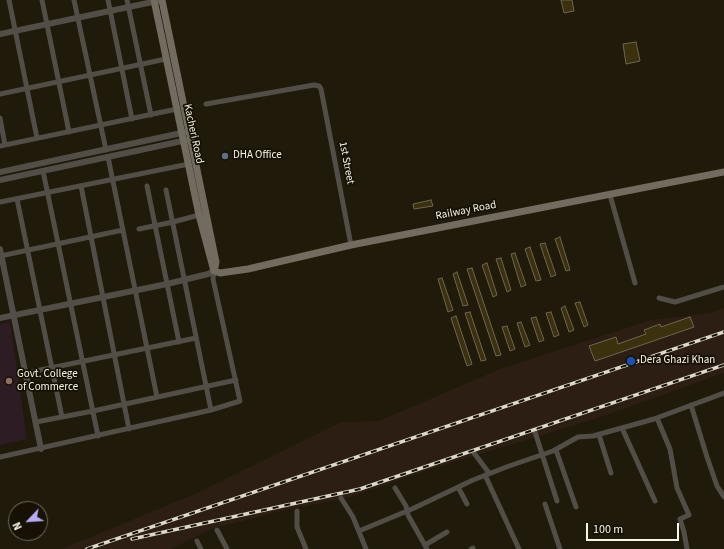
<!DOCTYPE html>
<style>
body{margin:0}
#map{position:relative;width:724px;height:549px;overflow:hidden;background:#1f1a09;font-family:"Source Sans 3",sans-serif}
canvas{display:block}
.north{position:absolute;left:8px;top:501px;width:40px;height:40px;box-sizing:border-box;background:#161103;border:1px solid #706c5f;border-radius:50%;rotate:245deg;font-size:11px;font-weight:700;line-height:16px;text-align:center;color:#f8f5e9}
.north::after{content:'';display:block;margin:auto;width:14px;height:18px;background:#b9abf7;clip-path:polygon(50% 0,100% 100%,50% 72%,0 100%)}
.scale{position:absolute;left:586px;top:523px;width:93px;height:18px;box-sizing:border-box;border:2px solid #f8f5e9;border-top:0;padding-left:5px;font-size:12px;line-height:14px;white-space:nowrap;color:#f8f5e9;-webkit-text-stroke:3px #161103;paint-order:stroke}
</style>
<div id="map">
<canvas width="724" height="549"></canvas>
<div class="north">N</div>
<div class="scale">100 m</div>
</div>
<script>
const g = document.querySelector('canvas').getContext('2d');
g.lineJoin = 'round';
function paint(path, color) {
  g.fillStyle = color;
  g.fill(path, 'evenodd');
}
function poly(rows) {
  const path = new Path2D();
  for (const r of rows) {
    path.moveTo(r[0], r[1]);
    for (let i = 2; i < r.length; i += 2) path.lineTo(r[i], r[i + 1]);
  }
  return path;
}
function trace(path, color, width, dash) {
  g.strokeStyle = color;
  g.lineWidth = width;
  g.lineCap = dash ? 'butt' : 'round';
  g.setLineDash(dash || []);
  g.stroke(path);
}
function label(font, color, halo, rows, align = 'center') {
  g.font = font + ' "Source Sans 3",sans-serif';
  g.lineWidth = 3.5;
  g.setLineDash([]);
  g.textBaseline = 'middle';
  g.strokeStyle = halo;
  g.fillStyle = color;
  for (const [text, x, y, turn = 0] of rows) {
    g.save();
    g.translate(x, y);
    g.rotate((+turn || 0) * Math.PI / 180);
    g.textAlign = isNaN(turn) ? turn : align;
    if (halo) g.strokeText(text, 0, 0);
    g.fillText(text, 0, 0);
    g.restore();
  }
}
const industrial = poly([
 [724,308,724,373,598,418,425,471,348,498,285,510,211,529,171,549,61,549,195,494,341,422,379,421,500,369,651,320,711,313]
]);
const education = poly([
 [10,322,27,439,0,445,0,324]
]);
const building = poly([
 [561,0,572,0,574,11,564,13,561,0],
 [636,42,640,61,626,64,623,44,636,42],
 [431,200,433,206,414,209,413,204,431,200],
 [560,237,570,270,566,271,555,239,560,237],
 [545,243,556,275,551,277,540,244,545,243],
 [530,247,541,280,536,281,525,249,530,247],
 [515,253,526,285,521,287,511,254,515,253],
 [501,258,511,290,507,292,496,259,501,258],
 [487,263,497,295,493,297,482,265,487,263],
 [472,268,501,355,496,356,467,269,472,268],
 [457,272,468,305,463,306,453,274,457,272],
 [442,278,453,310,448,312,438,279,442,278],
 [580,302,588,325,584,327,575,303,580,302],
 [565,306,574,330,569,332,561,308,565,306],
 [470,312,486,360,481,361,465,313,470,312],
 [551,312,559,335,554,337,546,313,551,312],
 [456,316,472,364,467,366,451,318,456,316],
 [536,317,544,340,539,342,531,318,536,317],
 [690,317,694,327,595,361,589,346,616,337,618,344,646,334,644,330,660,324,661,327,690,317],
 [521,322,530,345,525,347,517,323,521,322],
 [507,326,515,349,510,351,502,327,507,326]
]);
const minor = poly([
 [9,0,37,138],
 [42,0,69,132],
 [74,0,106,150],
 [108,0,132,119],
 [127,0,151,115],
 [0,94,166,59],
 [206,104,314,85,319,86,321,89,351,245],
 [0,118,5,145],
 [0,146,177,109],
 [108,157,157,397],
 [43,171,98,436],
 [81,186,129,429],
 [147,186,179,342],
 [166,190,211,410],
 [610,195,635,283],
 [17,199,62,417],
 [0,202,189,164],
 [139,229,173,222,199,215],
 [0,256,123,230],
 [659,298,675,302,724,287],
 [26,373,196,338],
 [691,405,707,457,717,486,724,497],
 [657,418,670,449,677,488,689,515,680,519,684,532,687,549],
 [36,422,93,411,236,380],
 [622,428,655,501],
 [535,432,557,501],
 [599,435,611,473],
 [556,450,576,507],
 [474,453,489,473],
 [0,457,211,410,240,401,213,279,214,271],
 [485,475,519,549],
 [458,487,467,504],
 [395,488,406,506,408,515,427,549],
 [341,498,353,517,366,549],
 [545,504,560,549],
 [297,511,297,527,306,549],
 [217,530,227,549],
 [359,531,412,509,473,480,509,466,553,451,578,437,593,436,654,419,724,393],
 [197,541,201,549],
 [425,545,447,532],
 [471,549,473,548]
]);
const tertiary = poly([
 [0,34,162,0],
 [0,172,186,132],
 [0,180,187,140],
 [0,249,41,449],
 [0,318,167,284,208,274,214,271]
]);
const secondary = poly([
 [154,0,199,215,214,271],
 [162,0,216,262,215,267],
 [214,271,220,273,248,269,351,245,724,172]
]);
const rail = poly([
 [132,539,360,489,724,365],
 [87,549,724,332]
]);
const markers = [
 [225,156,4,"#5c6f8a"],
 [631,361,5,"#1a4fb4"],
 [9,381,4,"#8d6e63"]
];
const streetNames = [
 ["Kacheri Road",193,134,78],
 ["1st Street",346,163,79],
 ["Railway Road",466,211,-11]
];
const poiNames = [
 ["DHA Office",233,156],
 ["Dera Ghazi Khan",640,361],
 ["Govt. College",17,375],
 ["of Commerce",17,388]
];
paint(industrial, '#2c1e13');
paint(education, '#2d1c23');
paint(building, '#3b310d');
trace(building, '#6d6653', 1);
trace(minor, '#524e47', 5);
trace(tertiary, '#524e47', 6);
trace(secondary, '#726b5f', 7);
trace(rail, '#dcd9cc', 3.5);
trace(rail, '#161103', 2, [6]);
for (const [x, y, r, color] of markers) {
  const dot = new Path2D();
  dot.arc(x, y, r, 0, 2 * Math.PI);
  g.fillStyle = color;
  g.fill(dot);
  trace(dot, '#161103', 1.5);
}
label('11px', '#f8f5e9', '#161103', streetNames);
label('11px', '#f8f5e9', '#161103', poiNames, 'left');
</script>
